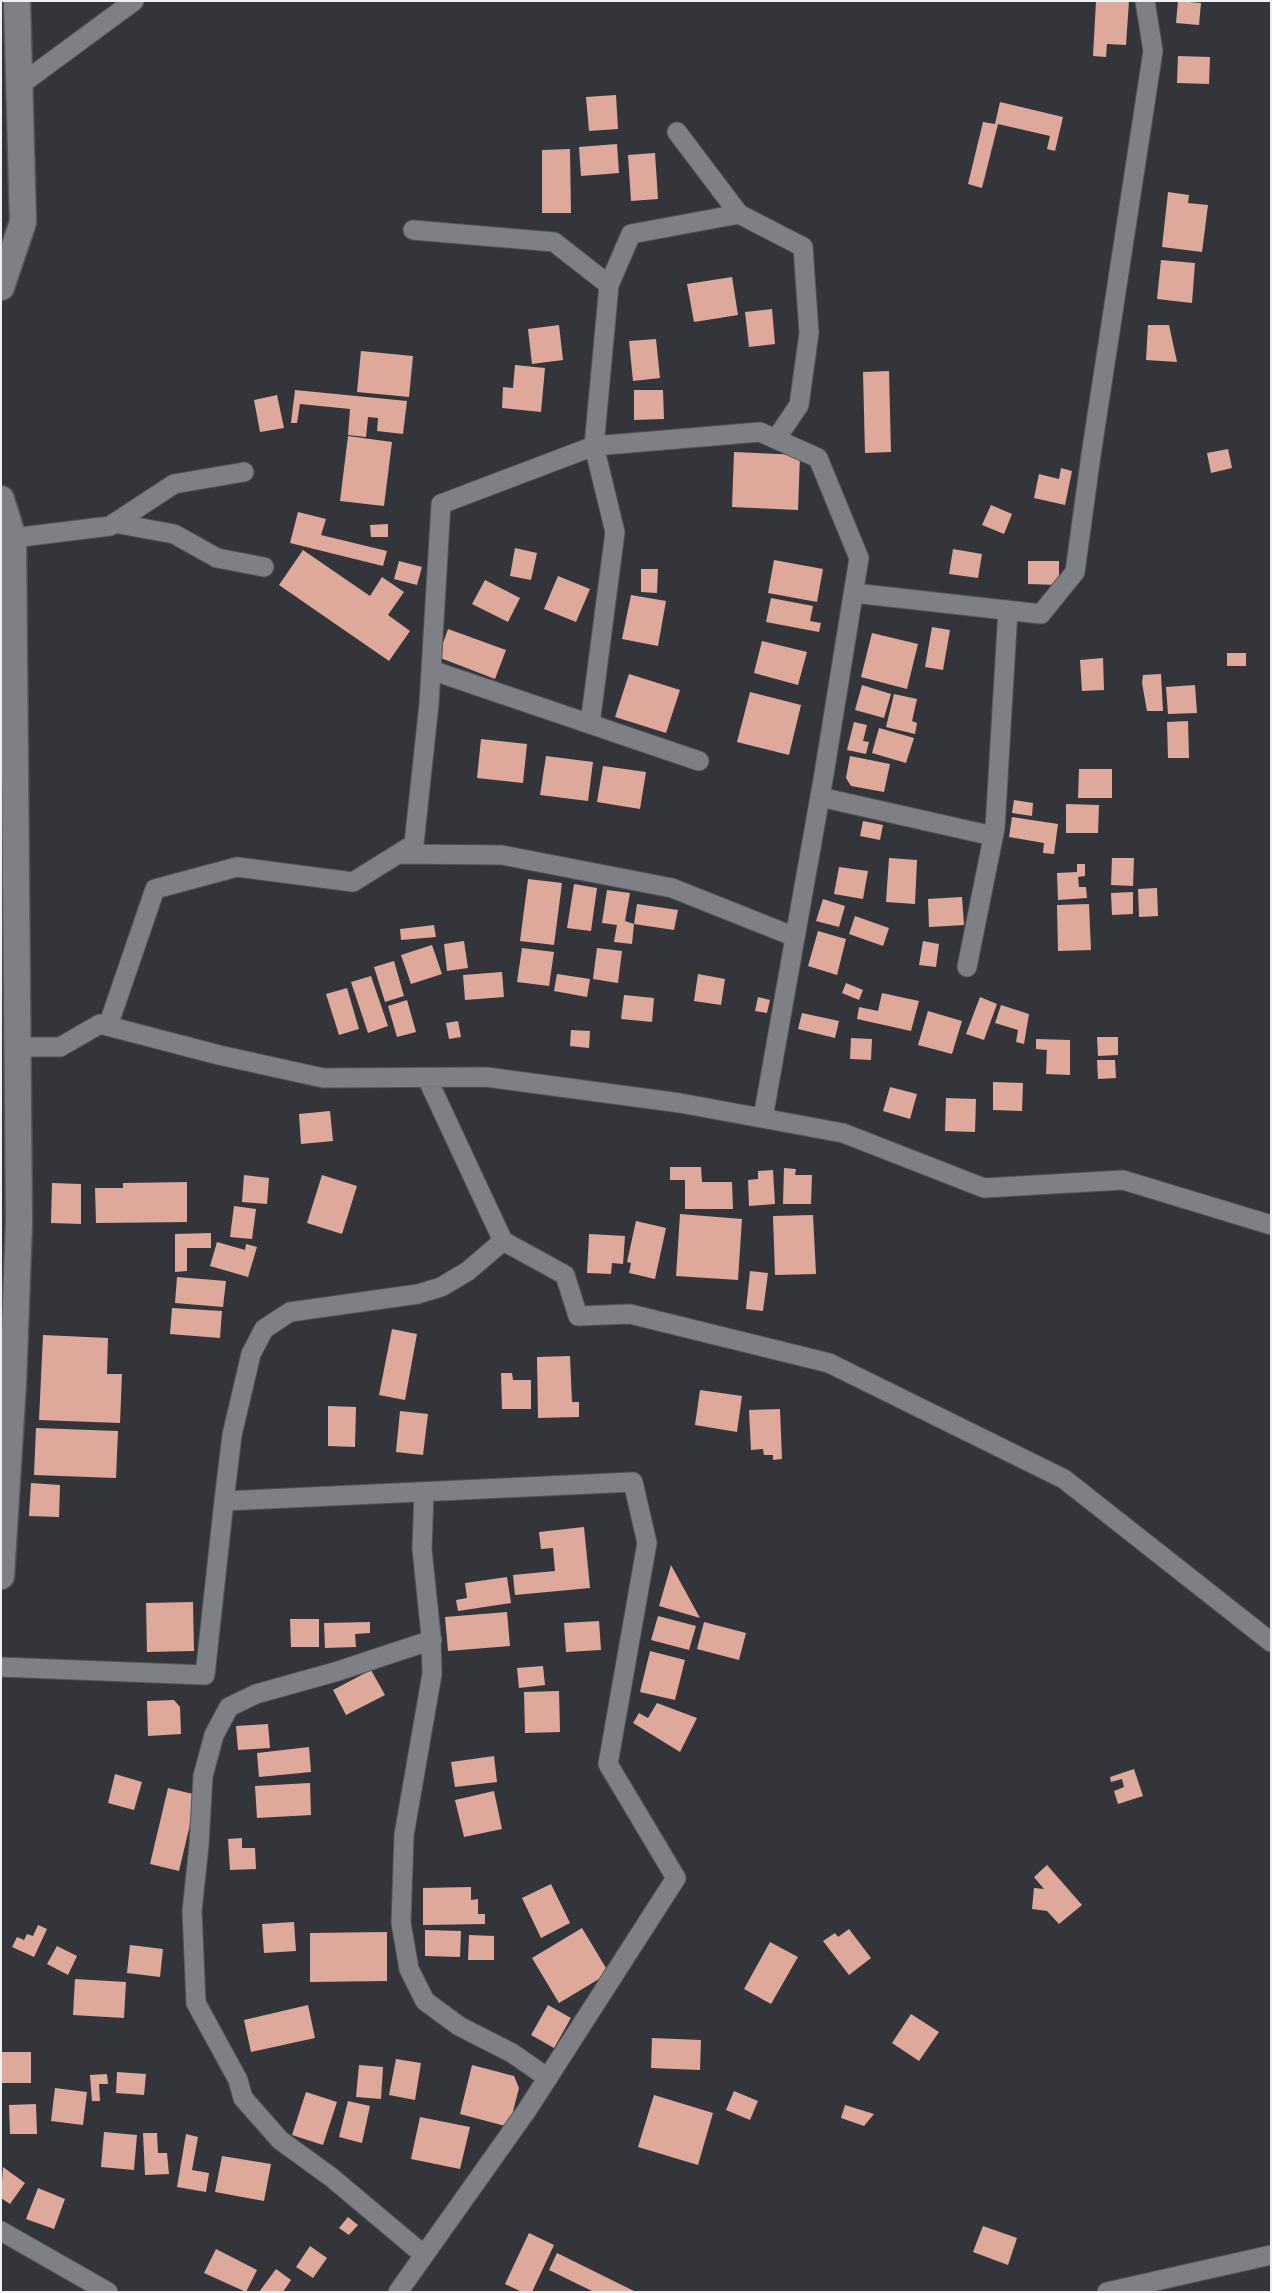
<!DOCTYPE html>
<style>
body{margin:0}
#map{position:relative;width:1272px;height:2293px;overflow:hidden;background:#34353a;font-family:"Space Grotesk",sans-serif}
canvas{display:block}
.frame{position:absolute;inset:0;border:2px solid #f0f1f4;pointer-events:none}
</style>
<div id="map">
<canvas width="1272" height="2293"></canvas>
<div class="frame"></div>
</div>
<script>
const g = document.querySelector('canvas').getContext('2d');
g.lineJoin = 'round';
function paint(path, color) {
  g.fillStyle = color;
  g.fill(path, 'evenodd');
}
function poly(rows) {
  const path = new Path2D();
  for (const r of rows) {
    path.moveTo(r[0], r[1]);
    for (let i = 2; i < r.length; i += 2) path.lineTo(r[i], r[i + 1]);
  }
  return path;
}
function trace(path, color, width, dash) {
  g.strokeStyle = color;
  g.lineWidth = width;
  g.lineCap = dash ? 'butt' : 'round';
  g.setLineDash(dash || []);
  g.stroke(path);
}
const building = poly([
 [1096,1,1129,1,1126,45,1107,44,1106,57,1093,56],
 [1178,1,1201,3,1199,25,1176,23],
 [1178,56,1210,57,1209,84,1177,83],
 [616,95,618,129,589,131,586,97],
 [1000,102,1063,117,1055,151,1047,149,1050,136,998,124,982,188,968,184,983,122,995,124],
 [617,144,619,173,581,176,579,147],
 [570,149,571,213,542,213,542,150],
 [655,153,658,199,631,201,628,155],
 [1168,192,1189,195,1188,203,1208,205,1202,252,1162,247],
 [1161,260,1195,263,1192,303,1157,299],
 [732,277,738,315,694,322,687,284],
 [772,309,775,344,749,347,745,312],
 [559,325,563,360,532,364,528,329],
 [1148,325,1169,325,1177,362,1146,360],
 [656,339,660,378,633,381,629,341],
 [361,351,413,356,409,397,357,392],
 [515,365,545,368,541,412,502,408,503,387,513,388],
 [889,371,891,452,865,453,863,372],
 [295,390,407,401,403,434,377,431,378,418,368,417,366,437,348,435,350,409,300,404,297,423,291,423],
 [634,390,663,390,664,419,634,420],
 [277,395,284,428,260,432,254,400],
 [348,436,392,442,384,506,340,501],
 [1228,449,1232,468,1211,473,1207,453],
 [734,452,800,455,798,510,732,507],
 [1061,468,1072,471,1065,505,1034,498,1039,474,1059,479],
 [991,505,1012,514,1004,534,982,525],
 [298,512,326,519,321,535,387,551,383,566,290,543],
 [388,524,388,537,371,537,370,525],
 [515,548,537,553,531,580,510,576],
 [953,549,982,554,978,578,949,574],
 [303,550,370,596,382,577,404,592,388,615,410,631,389,661,279,585],
 [774,560,823,569,817,602,768,593],
 [399,561,422,567,417,585,394,579],
 [1028,561,1059,561,1059,585,1028,584],
 [641,569,658,569,657,593,641,592],
 [558,576,590,589,576,622,544,609],
 [485,580,520,598,508,622,472,604],
 [631,595,666,601,658,646,622,639],
 [771,598,813,606,810,621,821,623,819,632,766,622],
 [932,627,950,630,943,670,925,667],
 [448,629,506,650,495,679,438,657],
 [872,633,918,644,907,689,861,677],
 [762,641,807,652,798,685,754,673],
 [1227,653,1246,653,1246,666,1227,666],
 [1103,658,1104,690,1082,691,1080,660],
 [629,674,680,690,666,733,615,717],
 [1161,674,1163,711,1147,711,1142,683,1143,675],
 [862,685,891,694,884,718,855,710],
 [1195,685,1197,713,1168,714,1166,687],
 [750,692,801,705,789,755,737,742],
 [894,694,917,699,912,721,917,723,915,734,886,727],
 [1188,721,1189,758,1168,758,1167,722],
 [854,722,867,725,863,741,869,742,866,754,847,750],
 [879,728,914,738,906,763,872,753],
 [481,739,527,744,523,783,477,778],
 [546,756,593,762,588,801,540,795],
 [850,756,890,764,884,792,851,786,846,778],
 [603,766,646,772,640,809,597,802],
 [1079,769,1112,769,1112,798,1078,798],
 [1014,800,1033,803,1032,816,1012,813],
 [1066,804,1099,805,1098,833,1066,833],
 [1012,817,1058,824,1054,854,1043,853,1044,843,1009,837],
 [863,821,883,825,880,840,860,836],
 [889,858,917,860,915,904,886,902],
 [1112,858,1134,858,1133,886,1111,885],
 [1077,864,1085,864,1085,876,1078,877,1079,887,1086,887,1087,898,1058,900,1057,873,1077,872],
 [839,867,868,871,863,899,834,894],
 [528,879,562,883,554,945,520,941],
 [574,884,597,888,591,931,567,928],
 [1157,888,1158,916,1139,917,1138,889],
 [607,890,630,893,625,921,634,924,632,944,614,942,617,925,602,923],
 [1133,892,1133,914,1112,915,1111,893],
 [962,897,964,925,929,927,928,899],
 [823,899,845,906,839,927,816,921],
 [637,904,678,910,674,930,634,924],
 [1089,904,1091,950,1058,951,1057,905],
 [855,916,889,928,883,946,849,934],
 [434,925,436,937,401,940,400,929],
 [818,931,846,939,837,975,808,966],
 [464,941,468,968,447,971,444,944],
 [923,941,939,944,936,967,919,965],
 [432,945,442,974,411,984,401,955],
 [522,948,554,952,549,986,517,982],
 [597,948,622,951,618,983,593,979],
 [394,961,404,996,385,1002,374,967],
 [502,972,504,997,465,1000,463,975],
 [557,974,590,979,587,997,554,991],
 [698,974,725,979,721,1005,694,1001],
 [371,976,388,1026,368,1033,351,982],
 [846,983,863,990,859,1000,842,993],
 [347,988,359,1029,339,1035,326,994],
 [882,993,919,1001,911,1031,857,1019,859,1007,878,1011],
 [624,995,654,998,652,1022,621,1019],
 [758,997,770,1000,767,1013,755,1011],
 [980,997,997,1004,984,1040,966,1034],
 [407,1000,416,1032,397,1037,388,1006],
 [1001,1005,1029,1014,1024,1044,1016,1042,1018,1030,995,1023],
 [928,1011,962,1021,952,1054,918,1045],
 [802,1013,839,1021,835,1038,798,1029],
 [458,1021,461,1037,449,1039,446,1023],
 [571,1030,590,1031,589,1048,570,1046],
 [1097,1037,1118,1037,1118,1055,1098,1056],
 [851,1038,872,1039,871,1060,850,1059],
 [1036,1039,1070,1040,1070,1075,1046,1074,1047,1050,1036,1049],
 [1097,1060,1115,1060,1116,1078,1098,1079],
 [993,1082,1023,1083,1022,1111,993,1110],
 [890,1087,917,1094,910,1119,883,1111],
 [946,1098,976,1099,975,1132,945,1131],
 [330,1111,333,1141,301,1144,299,1114],
 [670,1167,701,1167,702,1182,732,1182,733,1209,685,1209,685,1180,670,1180],
 [784,1168,796,1169,795,1175,812,1175,811,1204,783,1204],
 [773,1170,775,1204,749,1206,748,1180,758,1179,758,1171],
 [244,1175,269,1178,267,1204,242,1202],
 [322,1175,357,1186,342,1234,307,1223],
 [187,1182,187,1222,96,1223,95,1188,123,1188,123,1183],
 [52,1183,81,1184,81,1224,51,1223],
 [234,1206,256,1209,252,1239,230,1237],
 [680,1214,742,1219,738,1280,676,1276],
 [813,1215,816,1274,775,1275,773,1216],
 [636,1221,666,1228,655,1279,629,1273,631,1263,627,1262],
 [211,1233,211,1248,187,1248,187,1271,175,1272,175,1234],
 [589,1234,625,1236,623,1264,612,1263,611,1274,587,1273],
 [217,1242,245,1250,246,1244,257,1247,248,1277,210,1266],
 [750,1271,768,1273,763,1311,746,1309],
 [177,1277,226,1281,223,1307,175,1303],
 [172,1308,222,1311,220,1338,170,1334],
 [392,1329,417,1334,405,1400,379,1395],
 [43,1335,108,1338,107,1374,122,1374,120,1423,39,1420],
 [570,1356,572,1402,579,1402,579,1417,538,1418,537,1357],
 [501,1373,512,1373,513,1380,531,1380,531,1409,502,1409],
 [700,1390,742,1396,737,1432,695,1425],
 [328,1406,356,1407,355,1447,328,1446],
 [780,1409,782,1459,773,1460,773,1455,764,1455,763,1449,751,1450,749,1410],
 [400,1411,428,1414,423,1455,396,1452],
 [36,1428,118,1431,116,1478,34,1475],
 [31,1483,60,1485,59,1517,29,1516],
 [584,1527,590,1588,515,1595,513,1575,555,1571,553,1548,541,1549,539,1532],
 [671,1565,700,1618,659,1606],
 [507,1577,511,1603,458,1611,456,1600,467,1598,465,1583],
 [193,1602,194,1651,147,1652,146,1603],
 [507,1612,510,1646,448,1651,445,1617],
 [658,1616,696,1626,689,1650,651,1640],
 [290,1619,319,1619,319,1647,291,1647],
 [599,1621,601,1650,566,1652,564,1623],
 [370,1622,370,1633,355,1634,356,1647,325,1648,324,1623],
 [704,1622,746,1633,739,1660,697,1649],
 [650,1651,685,1660,675,1700,640,1692],
 [543,1666,545,1685,519,1688,517,1668],
 [371,1670,385,1695,346,1715,333,1690],
 [559,1691,560,1732,525,1733,524,1692],
 [174,1700,180,1707,181,1734,148,1736,147,1701],
 [657,1703,697,1718,680,1752,633,1723,639,1713,648,1718],
 [268,1724,270,1748,238,1750,236,1726],
 [309,1747,311,1772,259,1777,257,1753],
 [494,1756,497,1782,455,1787,451,1762],
 [1134,1769,1143,1796,1118,1804,1114,1791,1124,1787,1122,1779,1111,1782,1110,1777],
 [115,1774,142,1782,134,1810,108,1803],
 [310,1783,311,1815,257,1818,255,1786],
 [168,1788,197,1795,179,1871,150,1864],
 [494,1791,502,1829,464,1837,455,1800],
 [242,1838,242,1848,255,1848,256,1869,230,1870,228,1839],
 [1047,1865,1082,1905,1059,1924,1047,1911,1032,1909,1034,1888,1044,1889,1034,1877],
 [551,1884,570,1923,541,1938,522,1898],
 [471,1887,471,1900,478,1899,478,1914,485,1914,485,1924,423,1925,423,1888],
 [294,1922,296,1951,264,1953,262,1924],
 [38,1925,47,1929,34,1957,12,1947,17,1937,24,1940,27,1934,33,1936],
 [582,1928,609,1973,559,2003,532,1958],
 [849,1929,871,1958,849,1975,823,1941,835,1933,838,1937],
 [425,1930,461,1931,460,1957,425,1956],
 [387,1932,387,1981,310,1982,310,1933],
 [469,1935,494,1936,494,1960,468,1960],
 [770,1942,798,1957,771,2004,744,1989],
 [130,1945,163,1949,160,1977,127,1973],
 [57,1946,77,1956,68,1975,47,1964],
 [75,1979,126,1982,124,2018,73,2015],
 [308,2005,315,2038,251,2052,244,2020],
 [548,2005,571,2018,554,2048,531,2035],
 [911,2014,939,2032,919,2061,892,2043],
 [652,2038,701,2040,700,2070,651,2068],
 [1,2052,31,2052,31,2083,1,2083],
 [396,2059,421,2063,415,2100,389,2095],
 [359,2065,383,2067,381,2099,356,2097],
 [472,2065,514,2076,519,2088,509,2127,460,2114],
 [117,2072,146,2074,144,2095,116,2093],
 [107,2074,108,2084,99,2084,100,2101,92,2101,90,2075],
 [55,2088,87,2092,83,2125,51,2121],
 [734,2091,758,2101,750,2120,726,2110],
 [306,2092,337,2102,323,2145,292,2135],
 [654,2095,713,2113,698,2165,638,2147],
 [348,2101,370,2106,362,2143,339,2137],
 [36,2104,37,2134,10,2134,9,2105],
 [845,2105,874,2114,864,2126,841,2118],
 [420,2117,470,2127,460,2169,411,2159],
 [104,2132,137,2135,134,2170,101,2167],
 [143,2133,157,2133,158,2153,167,2153,169,2174,145,2175],
 [186,2134,198,2137,192,2170,209,2173,206,2192,177,2187],
 [222,2156,271,2164,264,2201,215,2192],
 [3,2167,25,2183,10,2204,1,2198],
 [38,2188,65,2199,54,2229,26,2219],
 [348,2217,358,2225,349,2235,339,2228],
 [983,2226,1017,2238,1008,2265,973,2252],
 [529,2233,554,2245,532,2292,522,2292,505,2284],
 [310,2246,327,2258,313,2278,296,2267],
 [216,2249,257,2270,246,2292,204,2273],
 [557,2253,636,2292,594,2292,549,2270],
 [276,2269,291,2280,283,2292,259,2292]
]);
const street = poly([
 [20,85,134,1],
 [677,132,739,214,803,247,809,333,799,405,776,439],
 [609,285,631,234,739,214],
 [114,523,174,534,217,558,264,567],
 [13,538,110,526,174,484,244,472],
 [854,593,1041,614,1075,572,1091,455,1153,51,1145,1],
 [431,670,699,761],
 [590,724,615,532,594,446,760,432,818,458,859,558,824,774,763,1118],
 [820,797,993,836],
 [398,854,502,855,672,888,795,937],
 [967,967,995,828,1008,610],
 [108,1026,155,889,237,867,353,882,414,844,429,704,441,504,594,446,609,285,554,242,413,230],
 [18,1047,60,1047,100,1024,219,1055,323,1078,486,1077,680,1103,843,1133,984,1188,1123,1180,1271,1225],
 [427,1078,503,1241,565,1275,578,1316,630,1314,829,1363,1064,1479,1271,1642],
 [424,1492,422,1549,431,1636,432,1674,404,1835,401,1923,409,1969,425,2001,459,2026,512,2053,548,2078],
 [224,1501,232,1435,251,1354,264,1329,290,1312,418,1294,441,1287,468,1271,503,1241],
 [1,1667,205,1675,224,1501,633,1482,647,1543,608,1764,676,1878,527,2110,398,2292],
 [1,2231,108,2292],
 [424,2255,331,2177,280,2140,243,2098,238,2080,196,2003,192,1911,199,1845,203,1776,214,1735,229,1707,256,1694,335,1672,432,1640],
 [1107,2292,1271,2255]
]);
const secondary = poly([
 [1,287,23,222,17,1],
 [1,499,13,538,19,1222,13,1383,1,1576]
]);
paint(building, '#dea99b');
trace(street, '#525458', 21);
trace(secondary, '#525458', 29);
trace(street, '#7e8086', 19);
trace(secondary, '#7e8086', 26);
</script>
